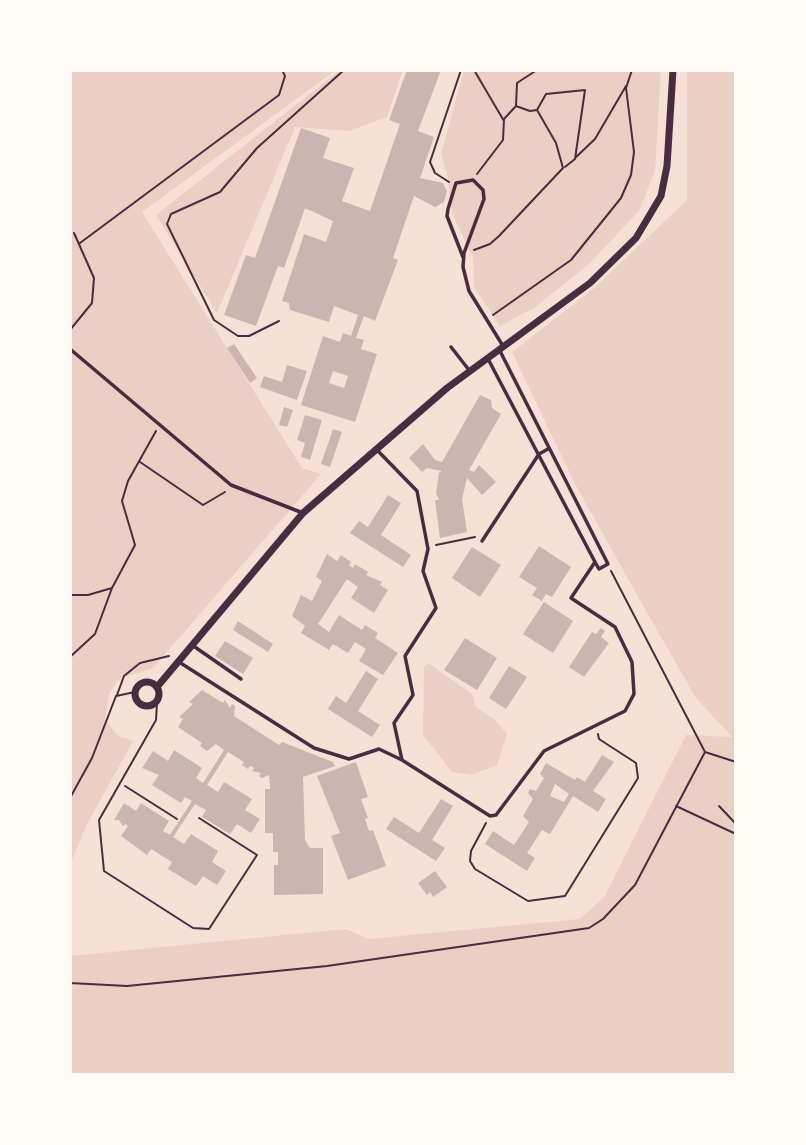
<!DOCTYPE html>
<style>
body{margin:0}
#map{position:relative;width:806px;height:1145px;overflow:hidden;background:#f7e1d7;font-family:Ubuntu,sans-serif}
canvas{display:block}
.frame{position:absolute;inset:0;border:72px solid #fffaf5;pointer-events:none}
</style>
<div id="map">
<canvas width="806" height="1145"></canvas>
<div class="frame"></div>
</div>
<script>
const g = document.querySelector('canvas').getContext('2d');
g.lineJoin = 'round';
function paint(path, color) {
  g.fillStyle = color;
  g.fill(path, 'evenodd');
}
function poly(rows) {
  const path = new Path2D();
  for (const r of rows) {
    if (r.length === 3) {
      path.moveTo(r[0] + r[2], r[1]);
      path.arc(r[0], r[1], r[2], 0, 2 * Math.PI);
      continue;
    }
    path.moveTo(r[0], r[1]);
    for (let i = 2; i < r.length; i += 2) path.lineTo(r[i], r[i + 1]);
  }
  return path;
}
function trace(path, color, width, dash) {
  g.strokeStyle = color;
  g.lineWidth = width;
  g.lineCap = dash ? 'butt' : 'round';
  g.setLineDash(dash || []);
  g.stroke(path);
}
const green = poly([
 [70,70,336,70,142,212,302,468,321,474,153,668,119,679,109,694,105,719,117,735,133,741,86,826,70,865],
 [340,70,403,70,387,117,349,131,295,127,217,313,156,215],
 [464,70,661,70,655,171,639,211,589,264,534,308,500,326,474,287,473,258,452,213,447,174,441,154],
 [687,70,736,70,736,1075,70,1075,70,956,346,929,368,939,580,919,605,896,686,735,732,737,696,698,637,595,574,482,512,352,593,289,687,200],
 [428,663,472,694,476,707,494,719,507,734,497,765,471,775,452,772,423,735,424,667]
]);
const building = poly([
 [407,70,441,70,418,131,434,137,420,178,443,183,447,191,444,202,435,207,414,196,393,258,398,260,375,321,364,316,356,338,364,340,361,349,377,354,355,422,301,405,323,336,340,342,343,333,351,336,358,315,334,306,329,322,290,310,289,303,282,301,304,234,326,242,333,221,305,208,284,268,278,266,256,326,224,315,246,255,255,258,301,128,330,138,323,158,354,168,342,201,370,211,400,124,389,120],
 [333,371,348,376,344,388,329,383],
 [234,344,257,378,250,383,227,348],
 [287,365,307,371,297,400,260,387,264,376,282,382],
 [480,395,491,400,492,408,501,414,469,470,474,472,479,465,496,482,482,495,467,478,462,499,467,532,440,538,435,500,439,500,436,493,439,473,442,471,427,468,422,472,409,458,423,444,435,460,442,462],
 [284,407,293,410,287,427,279,425],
 [305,415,322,420,310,460,301,457,305,443,297,440],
 [333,429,342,432,330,467,321,464],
 [388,495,401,503,381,535,411,555,403,567,350,533,359,521,368,527],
 [539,546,571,567,552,597,546,594,542,601,532,595,537,588,519,577],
 [472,547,501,565,480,597,452,578],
 [327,554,337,561,341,555,351,562,349,565,353,568,355,564,368,572,366,575,382,582,380,585,388,590,374,613,351,598,358,587,347,579,318,624,329,632,339,615,362,630,365,625,378,633,375,638,398,653,383,675,359,661,366,649,355,642,348,653,333,644,329,650,301,633,305,626,292,616,301,595,312,601,322,581,316,577],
 [544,602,573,621,553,653,523,634],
 [238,621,273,644,268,652,233,630],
 [601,628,605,631,601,637,609,643,584,677,569,667,592,632,596,634],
 [465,638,497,658,477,690,444,670],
 [225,641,253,658,243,674,215,656],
 [509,666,527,677,506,709,489,698],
 [366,671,378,679,358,711,380,725,372,737,328,709,336,696,346,703],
 [202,690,223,703,225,700,230,708,232,704,235,706,234,716,279,745,282,742,333,762,335,766,303,777,305,840,310,848,323,848,323,894,274,895,274,865,278,865,278,852,273,852,273,833,265,833,265,789,270,789,269,775,262,778,259,776,261,773,252,771,254,768,250,766,248,769,242,765,244,762,228,752,207,785,218,792,224,782,252,799,245,810,260,819,251,833,237,824,230,834,202,817,206,810,195,804,173,837,184,844,191,834,218,851,212,862,226,871,217,885,203,876,196,886,168,869,172,862,151,849,147,855,121,836,128,826,125,824,123,826,119,820,114,820,124,803,136,811,141,803,169,821,163,831,170,835,192,801,185,797,181,803,152,785,159,775,142,768,153,751,168,761,174,750,202,768,196,778,203,783,224,750,216,744,207,751,200,746,202,743,178,727,183,719,179,717,193,704,189,702],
 [602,755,614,762,593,791,606,799,598,812,573,796,550,834,542,830,527,853,535,858,527,871,485,844,493,831,514,845,529,822,523,816,533,799,528,793,530,789,536,791,544,778,540,774,546,763,575,780,577,777,585,782],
 [555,784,569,794,564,802,550,796],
 [356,762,368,797,361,799,368,818,365,819,369,831,373,830,386,866,348,880,331,836,340,833,317,776],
 [441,799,453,806,432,840,445,848,436,861,386,829,394,817,419,833],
 [435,871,447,887,433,897,430,892,427,895,418,883]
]);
const path = poly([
 [474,70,504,121],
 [516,106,530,111,537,110,546,94,585,90,575,159,565,167],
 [575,158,595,139,626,86],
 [477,174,503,140,504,119,516,106,517,83,537,70],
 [449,182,435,173,430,162,461,70],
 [80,243,279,95,285,76,282,70],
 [474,250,490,244,499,236,563,168,556,143,537,110],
 [493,315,571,260,621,198,631,175,634,152,626,88,632,70],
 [279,321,249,336,238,336,214,320,167,224,171,214,220,192,257,148,344,70],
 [70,330,92,303,94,278,74,233],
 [140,462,203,505,225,492],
 [436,545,475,537],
 [611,571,705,752,736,762],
 [112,588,135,545,122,501,128,481,156,431],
 [70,595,88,595,112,588,95,634,70,657],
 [117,695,124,676,140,663,169,656],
 [157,702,156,720,99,820,104,871,193,928,209,929,257,855,199,818],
 [125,786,177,819],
 [70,798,92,758,116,696,135,692],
 [676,806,736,834],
 [719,806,736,824],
 [486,823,471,851,470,861,475,869,528,901,565,896,638,778,636,763,599,739,598,734],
 [70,983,127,986,327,966,589,928,603,919,635,885,705,752]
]);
const service = poly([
 [463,257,447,216,448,209,456,183,473,180,483,190,484,199,464,253,463,267,469,291,503,346],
 [451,347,469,370],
 [70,349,231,485,303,513],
 [487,357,595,562,599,569,608,564,500,351],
 [377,450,417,491,428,549,423,571,436,608,405,656,413,695,394,723,402,760,490,816,496,815,544,751,625,711,634,694,632,662,615,627,571,598,595,562],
 [482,541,539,454,548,449],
 [192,645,241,679],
 [179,662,314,748,349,759,379,749,402,760]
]);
const minor = poly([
 [147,694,12],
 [157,687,303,513,447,388,590,283,636,238,661,196,667,166,673,70]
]);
paint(green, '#ebcfc5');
paint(building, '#ccb4b1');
trace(path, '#4a2c40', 2);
trace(service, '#4a2c40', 3.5);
trace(minor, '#4a2c40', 7);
</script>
